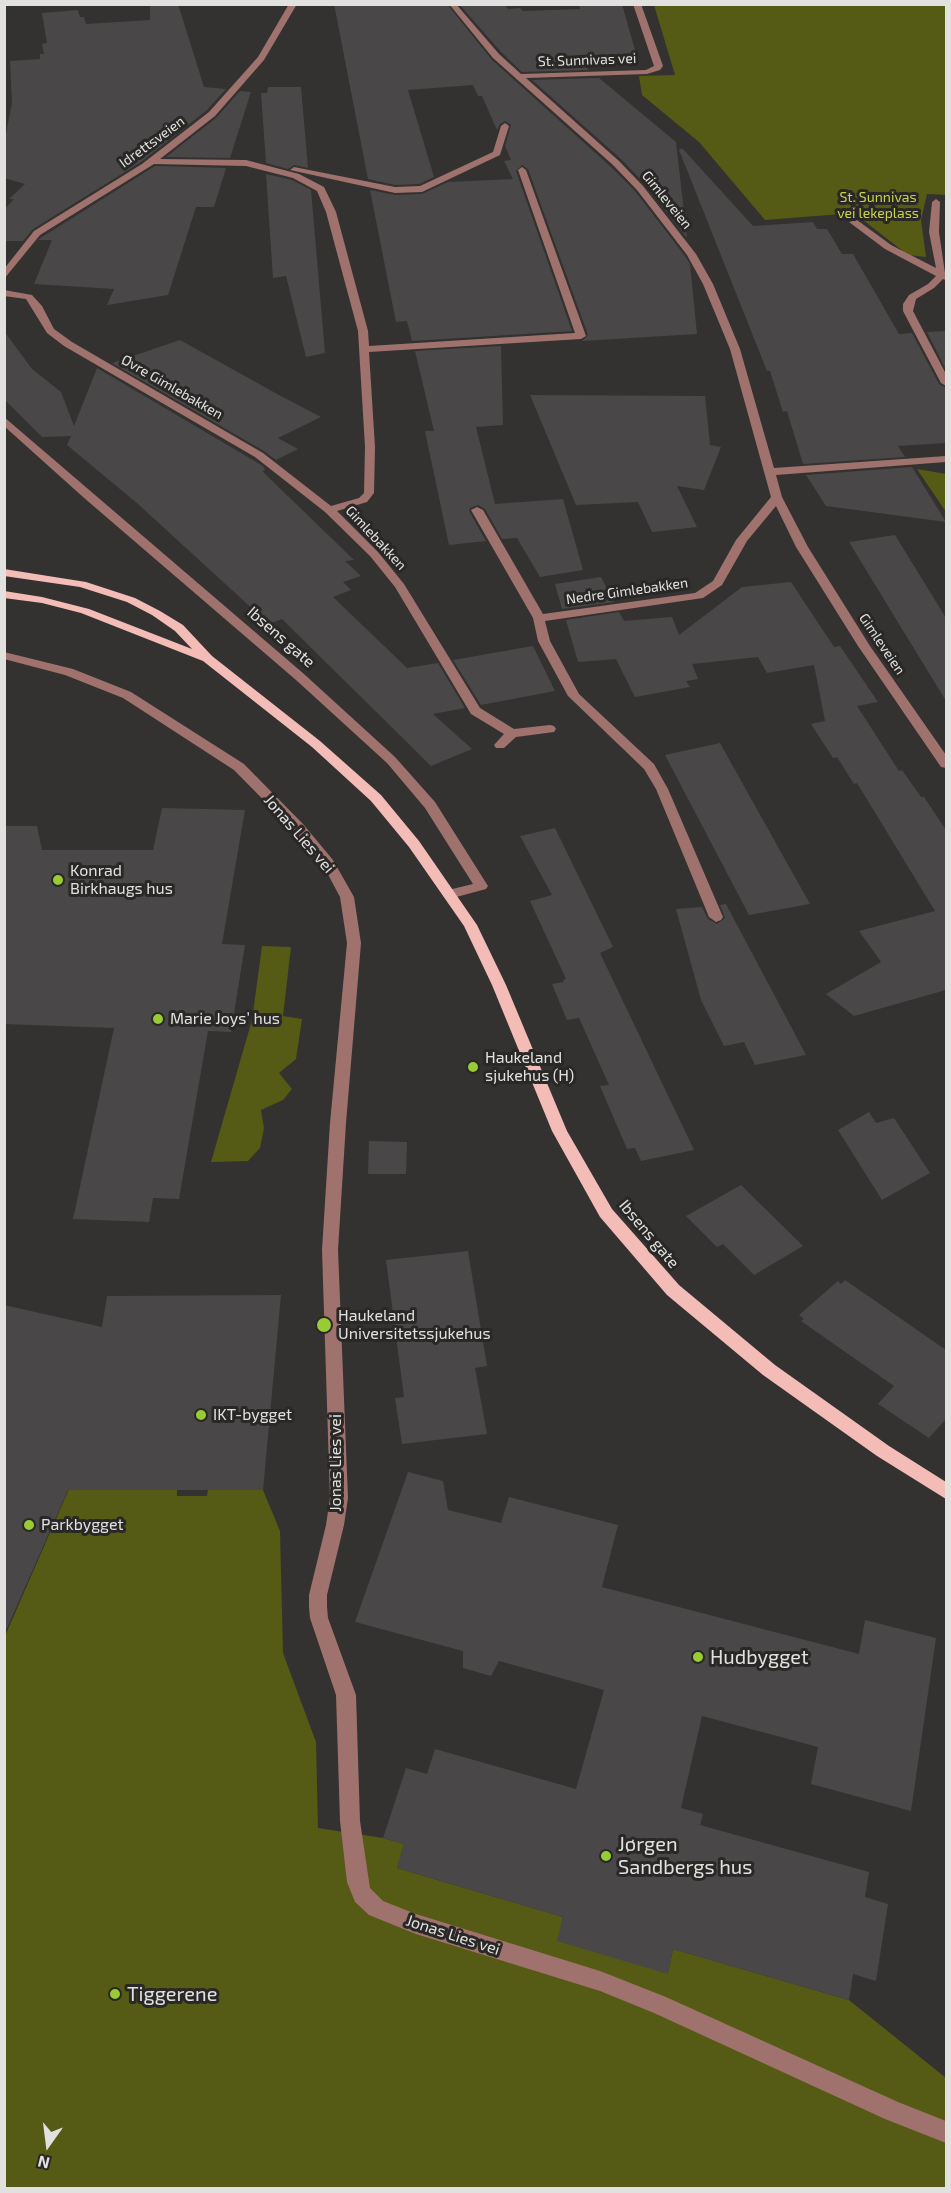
<!DOCTYPE html>
<meta charset="utf-8">
<style>
body{margin:0}
#map{position:relative;width:951px;height:2193px;overflow:hidden;background:#333230;font-family:"Exo 2",sans-serif}
canvas{display:block}
.frame{position:absolute;inset:0;border:6px solid #e1e1df;pointer-events:none}
.north{position:absolute;left:18px;top:2115px;width:60px;height:60px;-webkit-text-stroke:4px #292826;paint-order:stroke;rotate:194deg;font-size:16px;font-weight:700;line-height:24px;text-align:center;color:#e1e1df}
.north::after{content:'';display:block;margin:auto;width:21px;height:27px;background:#e1e1df;clip-path:polygon(50% 0,100% 100%,50% 72%,0 100%)}
</style>
<div id="map">
<canvas width="951" height="2193"></canvas>
<div class="frame"></div>
<div class="north">N</div>
</div>
<script>
const g = document.querySelector('canvas').getContext('2d');
g.lineJoin = 'round';
function paint(path, color) {
  g.fillStyle = color;
  g.fill(path, 'evenodd');
}
function poly(rows) {
  const path = new Path2D();
  for (const r of rows) {
    path.moveTo(r[0], r[1]);
    for (let i = 2; i < r.length; i += 2) path.lineTo(r[i], r[i + 1]);
  }
  return path;
}
function trace(path, color, width, dash) {
  g.strokeStyle = color;
  g.lineWidth = width;
  g.lineCap = dash ? 'butt' : 'round';
  g.setLineDash(dash || []);
  g.stroke(path);
}
function label(font, color, halo, rows, align = 'center') {
  g.font = font + ' "Exo 2",sans-serif';
  g.lineWidth = 6;
  g.setLineDash([]);
  g.textBaseline = 'middle';
  g.strokeStyle = halo;
  g.fillStyle = color;
  for (const [text, x, y, turn = 0] of rows) {
    g.save();
    g.translate(x, y);
    g.rotate((+turn || 0) * Math.PI / 180);
    g.textAlign = isNaN(turn) ? turn : align;
    if (halo) g.strokeText(text, 0, 0);
    g.fillText(text, 0, 0);
    g.restore();
  }
}
const green = poly([
 [654,5,946,5,946,195,927,194,921,220,926,257,908,255,854,213,765,220,699,142,642,95,639,76,675,75],
 [917,469,946,474,946,512],
 [262,946,291,947,283,1016,302,1019,296,1059,279,1073,292,1089,283,1100,261,1110,264,1128,260,1148,248,1161,211,1162,252,1020],
 [72,1482,118,1490,177,1490,177,1496,207,1496,208,1490,263,1490,280,1531,283,1653,316,1742,318,1828,383,1838,404,1844,397,1868,563,1917,558,1941,668,1973,673,1949,849,2000,946,2078,946,2188,5,2188,5,1636]
]);
const building = poly([
 [150,4,178,4,204,87,226,89,207,110,141,162,33,229,23,241,4,241,4,210,14,199,9,199,25,184,4,178,4,144,12,103,10,61,40,59,40,54,44,54,42,44,47,43,42,13,78,10,80,17,84,17,86,24,150,20],
 [334,4,447,4,492,60,611,167,635,191,685,256,690,264,697,334,582,341,588,335,528,169,522,165,516,171,572,331,412,341,407,321,396,322,370,190,395,195,422,194,448,182,513,179,504,161,511,160,505,146,511,125,505,121,500,124,497,130,482,96,478,96,473,85,408,90,434,177,419,184,395,185,368,179],
 [459,4,504,4,508,9,520,8,523,11,580,9,579,4,622,4,638,61,581,63,589,70,522,72,501,52],
 [599,78,676,142,687,238,645,184,621,159,532,80],
 [268,87,301,87,308,168,294,165,288,169,266,163,261,93,267,93],
 [240,91,251,92,230,158,166,157,216,118],
 [682,148,753,226,813,222,817,229,827,229,842,254,853,254,899,334,912,333,939,384,946,388,946,443,898,446,905,457,803,464,787,411,783,412,770,371,767,371,679,150],
 [155,166,226,168,214,207,196,207,168,295,107,305,114,289,34,284,52,240,38,240,42,237],
 [266,174,292,180,311,190,325,353,306,357,286,276,273,278],
 [4,331,32,369,61,392,74,426,97,368,263,466,265,470,262,471,354,560,345,561,361,576,343,582,351,590,333,597,407,668,438,663,465,708,433,714,472,749,431,766,282,619,269,624,138,504,67,445,71,436,42,437,4,399],
 [946,331,946,370,927,332],
 [180,340,279,395,321,417,278,438,298,449,276,460,264,451,112,363],
 [501,346,503,425,476,427,495,504,563,499,583,570,540,577,517,538,502,539,485,509,478,505,470,508,469,511,486,541,449,545,425,431,434,431,415,351],
 [530,395,705,396,710,445,721,447,704,490,677,486,697,527,652,532,638,502,576,505],
 [912,467,946,522,826,506,806,475],
 [895,535,946,618,946,701,849,542],
 [601,577,614,602,562,609,555,584],
 [791,582,834,647,840,646,878,702,857,706,899,771,902,770,921,797,924,797,946,830,946,990,854,1016,826,994,881,962,859,931,935,911,857,783,854,784,837,757,833,758,811,724,825,721,814,665,767,673,758,657,692,664,698,679,686,681,690,687,635,697,616,659,578,662,566,620,619,612,624,621,672,617,679,635,742,587],
 [533,646,555,691,481,705,453,660],
 [720,743,754,804,810,904,749,915,665,755],
 [162,808,245,810,222,944,245,945,231,1032,208,1031,179,1199,153,1198,149,1222,73,1219,114,1028,4,1024,4,826,37,826,42,850,153,850],
 [555,828,613,947,600,953,694,1150,641,1161,635,1148,627,1149,600,1086,609,1085,579,1018,567,1020,552,984,564,982,563,980,566,979,530,901,552,895,520,836],
 [726,904,806,1055,755,1065,744,1042,724,1046,701,1000,676,909,702,907,708,919,717,924,725,918,720,905],
 [869,1112,876,1123,894,1118,930,1173,882,1200,838,1130],
 [369,1141,407,1142,406,1174,368,1174],
 [741,1185,803,1246,754,1275,723,1244,717,1247,686,1216],
 [468,1251,487,1366,475,1368,487,1434,402,1444,395,1398,404,1397,386,1260],
 [845,1280,946,1350,946,1419,929,1438,878,1404,894,1386,801,1321,804,1319,799,1315,838,1281,841,1284],
 [281,1295,263,1490,68,1490,4,1635,4,1305,102,1327,107,1296],
 [408,1472,443,1481,448,1510,501,1523,509,1497,618,1525,602,1587,859,1654,865,1620,936,1638,911,1811,811,1784,818,1747,702,1716,681,1808,703,1814,700,1825,869,1872,865,1897,888,1904,876,1981,853,1974,849,2000,673,1949,668,1974,557,1941,563,1917,397,1868,404,1844,383,1838,406,1768,427,1774,435,1749,576,1789,604,1690,499,1661,491,1676,463,1668,463,1651,355,1622]
]);
const minor = poly([
 [289,4,297,4,264,60,215,116,160,159,246,160,299,174,324,187,336,212,368,331,369,346,575,333,518,170,522,167,526,170,586,336,581,339,369,352,375,447,374,493,367,502,337,511,378,552,404,584,480,708,514,729,550,725,554,726,556,729,554,732,516,737,504,748,496,748,494,745,504,734,471,714,395,587,370,556,325,512,255,457,64,346,47,333,26,299,4,296,4,290,32,295,42,306,54,329,72,342,263,453,331,506,359,498,364,493,365,447,358,331,326,212,317,191,293,178,246,166,154,164,40,235,4,279,4,269,34,231,142,164,209,112,258,57,289,4],
 [449,4,456,4,499,54,521,74,646,70,654,66,633,4,641,4,663,66,660,70,647,74,526,78,619,161,643,186,696,254,713,284,740,349,774,468,946,456,946,462,776,475,782,497,808,547,870,646,946,755,946,768,941,767,858,646,796,547,776,506,747,541,722,585,703,598,545,621,550,641,579,694,654,764,668,789,723,917,721,920,716,922,709,917,656,789,644,769,568,696,538,641,533,618,471,510,477,507,483,510,543,614,695,593,713,581,736,540,771,497,730,349,703,284,687,255,637,190,613,165,493,58,449,4],
 [505,123,509,126,500,155,422,192,395,193,290,170,294,167,395,187,420,186,493,152,501,126,505,123],
 [936,199,940,202,939,232,946,280,943,279,934,288,916,299,913,311,946,374,946,386,941,383,903,311,903,304,909,295,928,284,936,276,885,249,849,222,857,220,891,245,936,268,929,232,932,202,936,199],
 [4,417,304,674,395,757,435,802,488,886,486,889,449,899,444,897,442,894,444,891,473,884,425,808,387,763,296,680,83,497,4,426,4,417],
 [4,652,73,669,131,692,244,764,303,824,333,860,354,897,361,943,346,1123,338,1250,348,1498,344,1525,327,1595,327,1607,328,1618,356,1695,360,1821,370,1888,383,1901,416,1914,600,1971,666,1997,898,2102,946,2121,946,2143,885,2119,654,2013,600,1991,416,1934,369,1915,355,1902,347,1882,340,1821,336,1695,310,1618,309,1607,309,1595,326,1525,330,1498,322,1250,330,1123,347,943,340,897,323,865,293,830,234,770,123,698,65,675,4,659,4,652]
]);
const major = poly([
 [4,569,86,582,135,598,160,611,183,625,212,656,320,741,381,795,419,841,477,925,506,985,567,1131,612,1209,679,1285,775,1365,889,1446,946,1482,946,1499,877,1456,763,1375,667,1295,600,1217,552,1131,492,985,464,926,409,847,371,801,312,747,203,661,81,613,42,603,4,598,4,591,42,597,89,609,192,649,175,631,152,615,127,602,80,587,4,576,4,569]
]);
const markers = [
 [58,880,6,"#99cb35"],
 [158,1019,6,"#99cb35"],
 [473,1067,6,"#99cb35"],
 [324,1325,8,"#99cb35"],
 [201,1415,6,"#99cb35"],
 [29,1525,6,"#99cb35"],
 [698,1657,6,"#99cb35"],
 [606,1856,6,"#99cb35"],
 [115,1994,6,"#99cb35"]
];
const farStreetnames = [
 ["St. Sunnivas vei",587,60,-2],
 ["Idrettsveien",152,142,-36],
 ["Gimleveien",667,200,51],
 ["Øvre Gimlebakken",172,387,30],
 ["Gimlebakken",376,538,47],
 ["Nedre Gimlebakken",627,591,-8],
 ["Gimleveien",882,644,56]
];
const farParknames = [
 ["St. Sunnivas",878,197],
 ["vei lekeplass",878,213]
];
const streetNames = [
 ["Ibsens gate",281,637,41],
 ["Jonas Lies vei",299,834,49],
 ["Ibsens gate",649,1234,50],
 ["Jonas Lies vei",336,1463,-90],
 ["Jonas Lies vei",453,1935,18]
];
const poiNames = [
 ["Konrad",70,871],
 ["Birkhaugs hus",70,889],
 ["Marie Joys’ hus",170,1019],
 ["Haukeland",485,1058],
 ["sjukehus (H)",485,1076],
 ["Haukeland",338,1316],
 ["Universitetssjukehus",338,1334],
 ["IKT-bygget",213,1415],
 ["Parkbygget",41,1525]
];
const nearPoinames = [
 ["Hudbygget",710,1657],
 ["Jørgen",618,1844],
 ["Sandbergs hus",618,1867],
 ["Tiggerene",127,1994]
];
paint(green, '#555a14');
paint(building, '#4a4748');
paint(minor, '#9f726d');
paint(major, '#f4bcb6');
for (const [x, y, r, color] of markers) {
  const dot = new Path2D();
  dot.arc(x, y, r, 0, 2 * Math.PI);
  g.fillStyle = color;
  g.fill(dot);
  trace(dot, '#292826', 2);
}
label('14px', '#e1e1df', '#292826', farStreetnames);
label('14px', '#cad34a', '#292826', farParknames);
label('16px', '#e1e1df', '#292826', streetNames);
label('16px', '#e1e1df', '#292826', poiNames, 'left');
label('20px', '#e1e1df', '#292826', nearPoinames, 'left');
</script>
